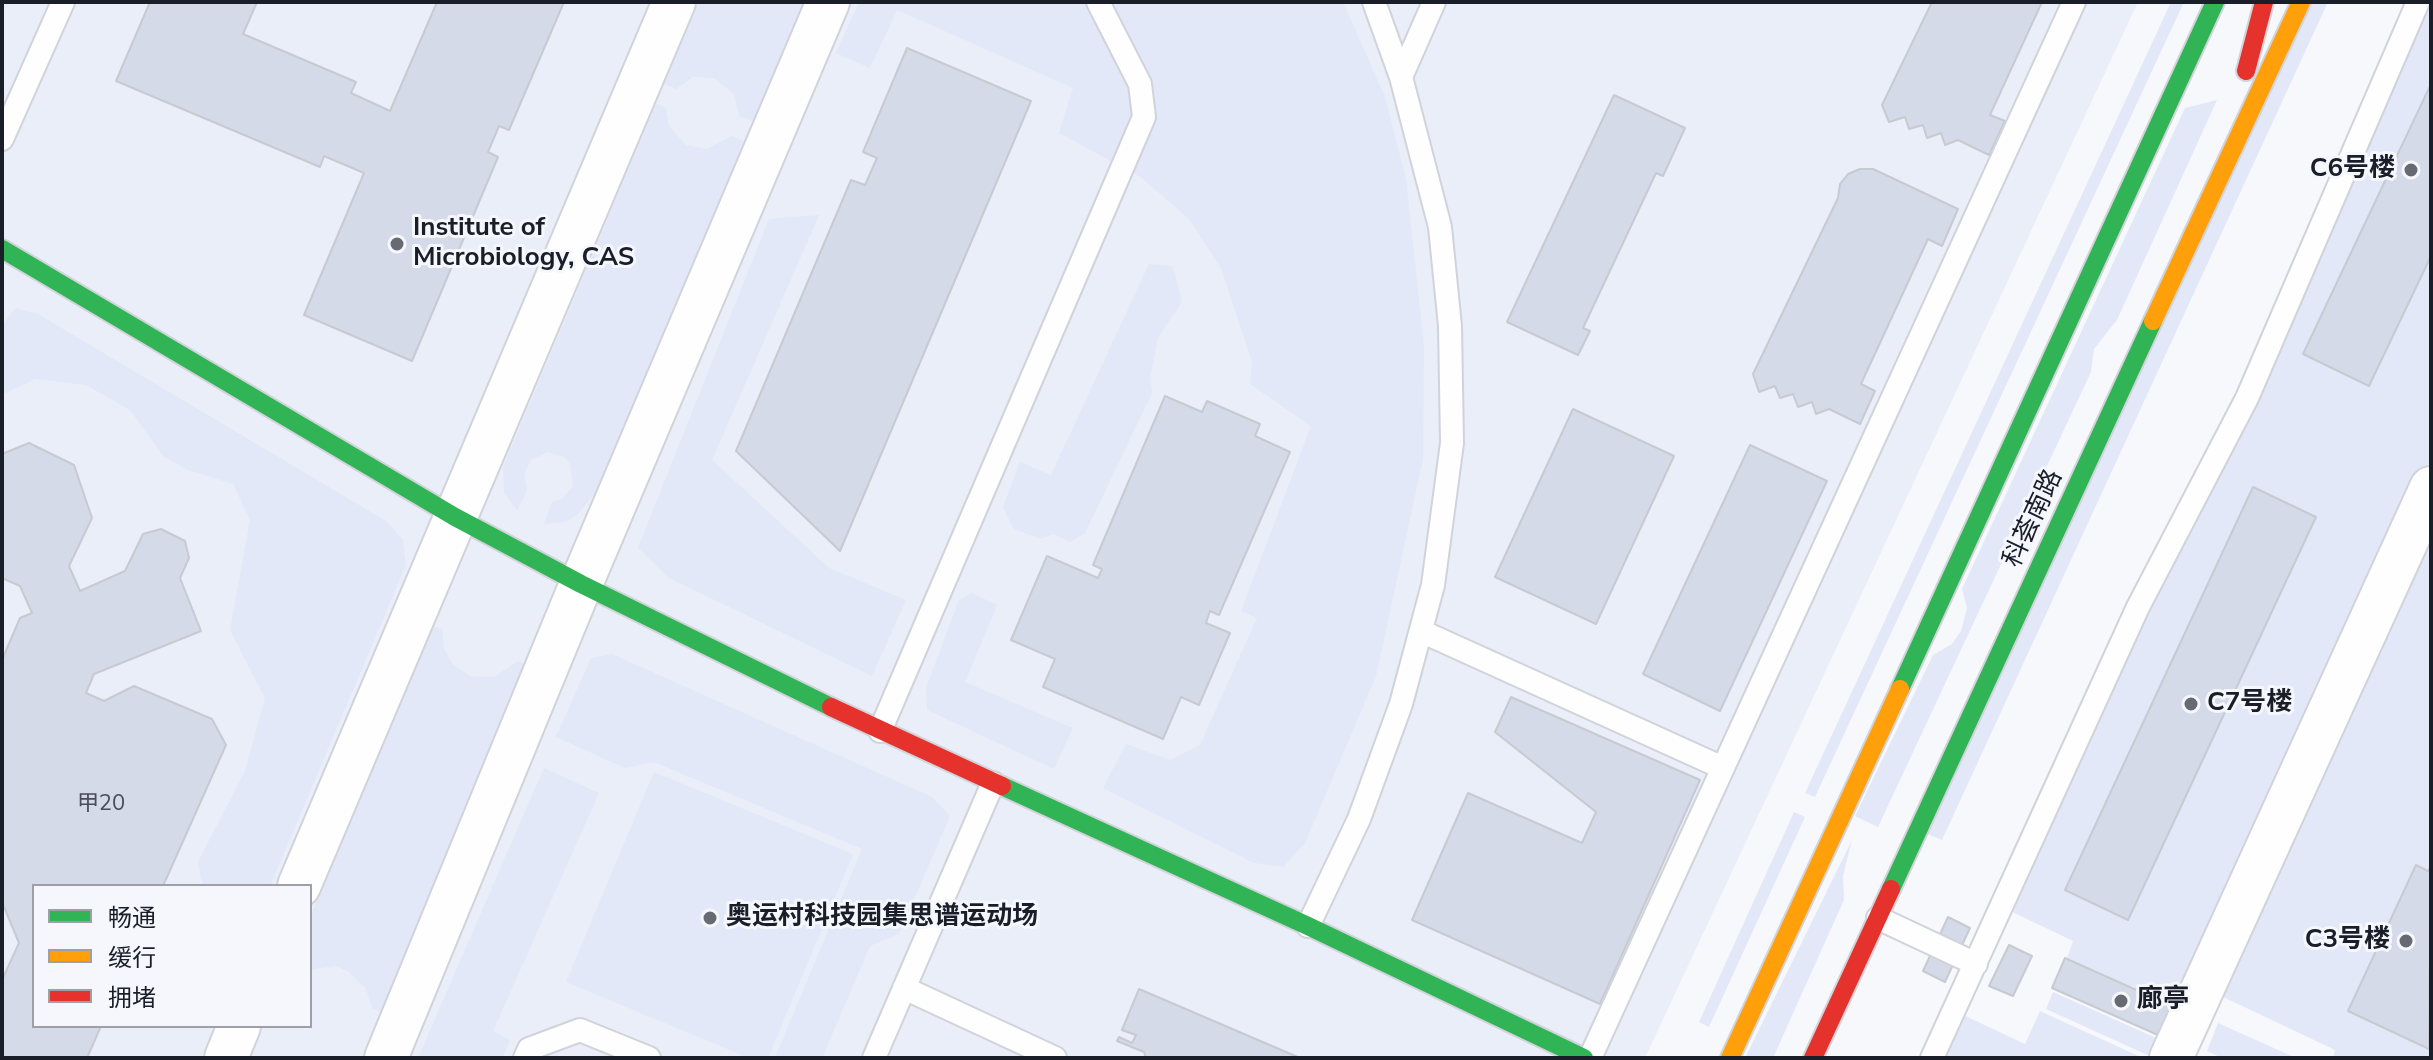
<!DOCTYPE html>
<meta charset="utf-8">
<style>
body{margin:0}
#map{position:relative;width:2433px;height:1060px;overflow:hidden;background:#f7f8fb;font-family:"Nunito Sans","Noto Sans SC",sans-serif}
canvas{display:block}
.frame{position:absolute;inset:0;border:4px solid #1a1e29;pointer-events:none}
.legend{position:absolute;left:32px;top:884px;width:280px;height:144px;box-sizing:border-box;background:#f5f7fd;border:2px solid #9da0a8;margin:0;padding:10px 14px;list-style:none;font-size:24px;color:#1a1e29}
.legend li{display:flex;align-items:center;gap:16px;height:40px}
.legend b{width:40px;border:2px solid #9da0a8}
</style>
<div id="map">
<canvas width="2433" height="1060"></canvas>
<div class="frame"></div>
<ul class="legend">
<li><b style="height:10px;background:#30b455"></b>畅通</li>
<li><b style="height:10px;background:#ff9f0a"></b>缓行</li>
<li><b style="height:10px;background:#e5322d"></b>拥堵</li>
</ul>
</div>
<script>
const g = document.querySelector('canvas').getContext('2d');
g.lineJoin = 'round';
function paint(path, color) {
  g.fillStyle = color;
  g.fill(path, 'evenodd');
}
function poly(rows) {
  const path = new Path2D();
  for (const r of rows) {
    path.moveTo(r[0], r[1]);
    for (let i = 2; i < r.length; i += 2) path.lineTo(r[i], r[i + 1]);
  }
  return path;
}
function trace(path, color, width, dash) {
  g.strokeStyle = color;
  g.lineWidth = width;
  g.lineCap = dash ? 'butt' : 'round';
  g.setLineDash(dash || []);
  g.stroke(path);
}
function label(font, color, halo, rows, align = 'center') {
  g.font = font + ' "Nunito Sans","Noto Sans SC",sans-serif';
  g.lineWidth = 6;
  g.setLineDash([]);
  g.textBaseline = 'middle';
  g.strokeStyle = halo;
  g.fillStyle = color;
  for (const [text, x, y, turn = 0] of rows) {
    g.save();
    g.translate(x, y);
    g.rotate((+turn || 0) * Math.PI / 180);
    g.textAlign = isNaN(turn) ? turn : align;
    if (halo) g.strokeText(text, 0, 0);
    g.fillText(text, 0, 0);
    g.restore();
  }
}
const built = poly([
 [2,2,2138,2,1645,1058,2,1058],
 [34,886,310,886,310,1026,34,1026]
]);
const green = poly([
 [699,2,803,2,753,121,739,116,734,94,714,78,693,77,676,89,664,84],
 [859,2,1343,2,1385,97,1406,179,1424,346,1423,459,1376,676,1305,843,1283,867,1254,863,1103,788,1126,744,1170,760,1200,745,1257,618,1241,611,1311,426,1250,384,1252,362,1221,268,1189,219,1142,178,1059,133,1073,88,897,10,870,68,836,53],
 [2171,2,2184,2,1815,797,1805,793],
 [2312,2,2328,2,1942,840,1927,834],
 [2418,2,2431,2,2431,84,2303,354,2369,385,2431,256,2431,488,2189,1012,2067,958,2073,941,2002,907],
 [2253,487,2316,517,2128,920,2065,890],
 [2217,100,2117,320,2094,349,2091,372,1878,827,1855,816,1933,655,1952,644,1961,631,1967,608,1962,589,2185,108],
 [656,104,666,108,669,126,686,145,707,149,732,136,744,141,595,493,577,515,565,522,544,524,552,502,563,498,573,486,570,464,565,457,548,452,531,460,524,474,527,490,517,511,504,492,503,467],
 [819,215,712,460,829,568,906,600,872,676,669,578,638,548,769,219],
 [1149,264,1173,266,1182,302,1158,337,1150,378,1152,393,1085,533,1070,542,1053,534,1041,539,1014,529,1003,507,1020,462,1051,475],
 [15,308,38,314,386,521,403,540,406,565,270,886,207,886,202,883,198,862,245,771,265,698,230,630,250,520,233,484,188,470,164,457,130,410,86,385,35,379,2,395,2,326],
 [2431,527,2431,866,2348,1011,2428,1049,2431,1044,2431,1058,2333,1058,2335,1050,2219,995],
 [972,593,997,605,965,682,1073,728,1054,769,927,710,926,688,959,600],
 [433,626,442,629,444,648,452,664,470,676,494,677,518,661,528,666,381,1012,372,1008,366,989,348,971,335,966,310,970,310,917],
 [612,654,932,797,950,816,899,934,870,946,822,1058,775,1058,862,849,654,762,625,768,556,737,591,658],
 [544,768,599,793,493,1031,510,1040,502,1058,418,1058],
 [654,772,853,854,768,1058,749,1058,566,982],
 [1794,812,1805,817,1709,1027,1699,1022],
 [1852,840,1843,876,1844,900,1773,1058,1745,1058],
 [2053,992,2172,1045,2154,1058,2046,1009],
 [2040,1011,2143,1058,1939,1058,1959,1013,2025,1044],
 [2218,1023,2296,1058,2222,1058,2207,1051]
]);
const building = poly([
 [150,2,257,2,243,34,356,82,351,93,390,111,437,2,564,2,509,130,499,126,488,152,498,157,412,361,304,315,364,173,324,156,320,167,116,81,150,2],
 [1932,2,2042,2,1990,115,2005,121,1989,155,1958,140,1945,145,1941,133,1927,138,1923,125,1909,129,1905,117,1889,122,1882,105,1932,2],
 [907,48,1031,101,840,551,736,451,851,180,865,185,877,158,863,152,907,48],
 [2431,84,2431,256,2369,386,2303,354,2431,84],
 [1614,95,1685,128,1663,176,1656,173,1583,328,1590,331,1578,355,1507,322,1614,95],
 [1860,169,1873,169,1958,209,1942,246,1928,239,1861,384,1875,391,1860,424,1829,409,1816,414,1812,402,1798,407,1793,394,1780,398,1775,386,1759,392,1753,374,1838,198,1840,184,1848,174,1860,169],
 [1165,396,1202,412,1207,401,1260,424,1255,436,1290,452,1219,615,1210,611,1206,623,1230,633,1199,705,1181,697,1163,739,1043,687,1055,659,1011,640,1047,556,1098,578,1102,569,1093,565,1165,396],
 [1573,409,1674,456,1596,624,1495,577,1573,409],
 [29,443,74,465,92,518,69,566,80,591,125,571,143,534,161,529,185,541,189,558,180,578,201,631,94,674,86,693,104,701,134,686,212,719,226,745,163,886,34,886,34,1026,101,1026,87,1058,2,1058,2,980,19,943,2,902,2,660,20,618,32,613,20,586,2,578,2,454,29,443],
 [1750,445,1827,481,1720,711,1643,674,1750,445],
 [2253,487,2316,517,2128,920,2065,890,2253,487],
 [1511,697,1700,780,1600,1004,1412,920,1468,793,1582,843,1596,812,1495,732,1511,697],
 [2416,865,2428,871,2431,866,2429,1049,2348,1011,2416,865],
 [1948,917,1970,928,1945,982,1923,971,1948,917],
 [2009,945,2032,956,2013,996,1989,986,2009,945],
 [2065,958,2190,1014,2176,1043,2052,988,2065,958],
 [1139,989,1300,1058,1146,1058,1144,1052,1117,1041,1119,1037,1132,1043,1136,1035,1122,1030,1139,989]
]);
const lane = poly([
 [1401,77,1434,2],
 [2,139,63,2],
 [1423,632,1723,768],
 [880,731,1144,117,1140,84,1098,2],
 [1878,918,1976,964],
 [1308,926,1359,819,1401,704,1433,585,1452,443,1450,326,1440,227,1401,77,1374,2],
 [904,988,1055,1058],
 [525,1058,529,1049,580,1030,649,1058],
 [874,1058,993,783],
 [1590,1058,2074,2],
 [1932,1058,2138,607,2247,398,2418,2]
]);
const street = poly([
 [299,886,674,2],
 [226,1058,239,1026],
 [386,1058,581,584,828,2],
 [2171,1058,2431,488]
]);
const fast = poly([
 [2,249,455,517,581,584,831,707],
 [1900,689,2215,2],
 [1002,786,1308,926,1584,1058],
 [1891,889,2153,321]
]);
const slow = poly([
 [2153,321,2301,2],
 [1730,1058,1900,689]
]);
const jam = poly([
 [2246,71,2264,2],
 [831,707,1002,786],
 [1813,1058,1891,889]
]);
const markers = [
 [2411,170,8,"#676a72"],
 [397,244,8,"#676a72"],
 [2191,704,8,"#676a72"],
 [710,918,8,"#676a72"],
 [2406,941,8,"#676a72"],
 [2121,1001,8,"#676a72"]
];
const numberNames = [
 ["甲20",101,805]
];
const poiNames = [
 ["C6号楼",2395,170,"right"],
 ["Institute of",413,229],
 ["Microbiology, CAS",413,259],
 ["C7号楼",2207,704],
 ["奥运村科技园集思谱运动场",726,918],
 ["C3号楼",2390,941,"right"],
 ["廊亭",2137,1001]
];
const streetNames = [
 ["科荟南路",2034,519,-65]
];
paint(built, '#eaeef8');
paint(green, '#e2e8f7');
paint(building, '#d5dae8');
trace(building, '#c7cad0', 2);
trace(lane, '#d1d3db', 26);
trace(street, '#d1d3db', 46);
trace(fast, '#d1d3db', 22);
trace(slow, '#d1d3db', 22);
trace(jam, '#d1d3db', 22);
trace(lane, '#fefefe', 22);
trace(street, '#fefefe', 42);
trace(fast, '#30b455', 18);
trace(slow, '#ff9f0a', 18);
trace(jam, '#e5322d', 18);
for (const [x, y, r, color] of markers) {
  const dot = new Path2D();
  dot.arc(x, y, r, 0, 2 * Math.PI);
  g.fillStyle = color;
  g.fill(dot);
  trace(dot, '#f5f7fd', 3);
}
label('22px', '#494d59', null, numberNames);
label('bold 26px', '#1a1e29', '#f5f7fd', poiNames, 'left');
label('26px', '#1a1e29', '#f5f7fd', streetNames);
</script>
